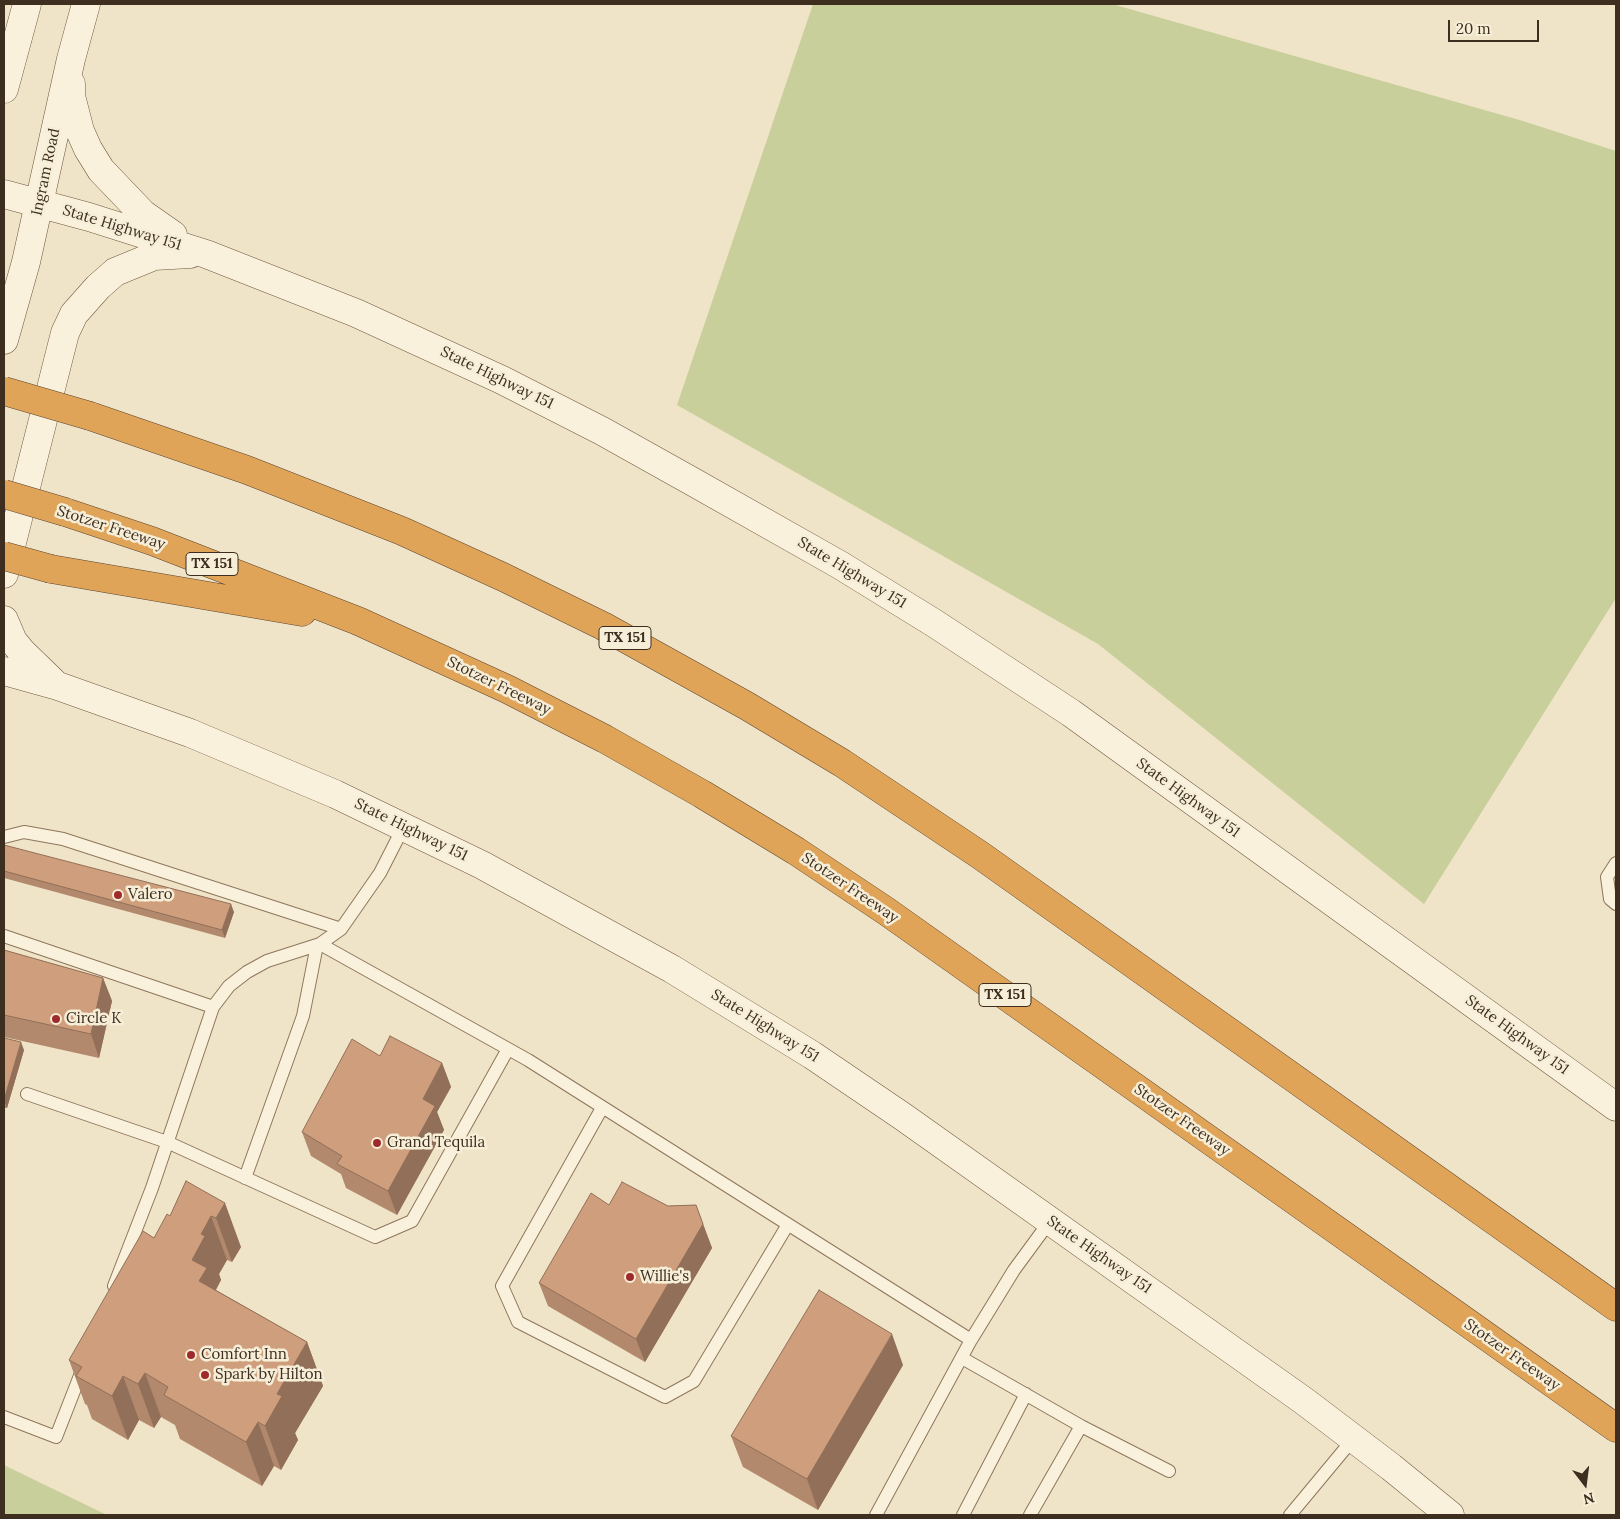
<!DOCTYPE html>
<style>
body{margin:0}
#map{position:relative;width:1620px;height:1519px;overflow:hidden;background:#f0e4c8;font-family:Lora,serif}
canvas{display:block}
.frame{position:absolute;inset:0;border:5px solid #3d2e20;pointer-events:none}
.north{position:absolute;left:1560px;top:1459px;width:50px;height:50px;-webkit-text-stroke:4px #f7eed8;paint-order:stroke;rotate:165deg;font-size:14px;font-weight:700;line-height:20px;text-align:center;color:#3d2e20}
.north::after{content:'';display:block;margin:auto;width:18px;height:22px;background:#3d2e20;clip-path:polygon(50% 0,100% 100%,50% 72%,0 100%)}
.scale{position:absolute;left:1448px;top:20px;width:91px;height:22px;box-sizing:border-box;border:2px solid #3d2e20;border-top:0;padding-left:6px;font-size:15px;line-height:18px;white-space:nowrap;color:#3d2e20;-webkit-text-stroke:4px #f7eed8;paint-order:stroke}
</style>
<div id="map">
<canvas width="1620" height="1519"></canvas>
<div class="frame"></div>
<div class="north">N</div>
<div class="scale">20 m</div>
</div>
<script>
const g = document.querySelector('canvas').getContext('2d');
g.lineJoin = 'round';
function paint(path, color) {
  g.fillStyle = color;
  g.fill(path, 'evenodd');
}
function poly(rows) {
  const path = new Path2D();
  for (const r of rows) {
    path.moveTo(r[0], r[1]);
    for (let i = 2; i < r.length; i += 2) path.lineTo(r[i], r[i + 1]);
  }
  return path;
}
function trace(path, color, width, dash) {
  g.strokeStyle = color;
  g.lineWidth = width;
  g.lineCap = dash ? 'butt' : 'round';
  g.setLineDash(dash || []);
  g.stroke(path);
}
function label(font, color, halo, rows, align = 'center') {
  g.font = font + ' Lora,serif';
  g.lineWidth = 5;
  g.setLineDash([]);
  g.textBaseline = 'middle';
  g.strokeStyle = halo;
  g.fillStyle = color;
  for (const [text, x, y, turn = 0] of rows) {
    g.save();
    g.translate(x, y);
    g.rotate((+turn || 0) * Math.PI / 180);
    g.textAlign = isNaN(turn) ? turn : align;
    if (halo) g.strokeText(text, 0, 0);
    g.fillText(text, 0, 0);
    g.restore();
  }
}
const green = poly([
 [813,4,1112,4,1523,121,1616,151,1616,598,1424,904,1098,644,677,405],
 [4,1465,10,1468,107,1515,4,1515]
]);
const lane = poly([
 [4,837,24,832,63,839,341,929],
 [1616,863,1607,877,1610,899,1616,904],
 [4,936,213,1007],
 [320,944,528,1060,971,1340,1014,1270,1050,1221],
 [27,1094,167,1142,375,1237,412,1221,508,1049],
 [602,1108,502,1286,518,1322,665,1397,694,1381,787,1226],
 [245,1178,303,1016,317,945],
 [114,1286,152,1188,213,1007,229,986,247,972,267,961,320,944,341,929,380,873,404,826],
 [962,1358,1081,1426,1030,1515],
 [4,1417,56,1437,83,1368],
 [1081,1426,1169,1471],
 [876,1515,971,1340],
 [963,1515,1026,1394],
 [1290,1515,1354,1438]
]);
const secondary = poly([
 [71,84,71,96,80,131,88,149,101,170,143,214,173,235],
 [4,89,27,4],
 [4,194,89,217,206,254,356,313,502,380,602,431,695,483,840,565,934,623,1071,713,1616,1107],
 [4,340,26,262,71,59,86,4],
 [4,574,65,333,74,314,98,287,115,272,154,256,190,254],
 [4,620,13,641,22,652,53,682],
 [4,671,58,686,190,733,335,794,482,865,672,969,812,1055,902,1116,1304,1401,1391,1467,1450,1515]
]);
const highway = poly([
 [90,416,247,470,402,531,503,577,603,626,747,706,842,763,980,855,1616,1307],
 [65,512,152,541,358,621,507,689,605,739,702,794,796,851,886,911,1616,1428],
 [51,569,302,612]
]);
const highwayBridge = poly([
 [4,391,90,416],
 [4,494,65,512],
 [4,556,51,569]
]);
const wall = poly([
 [4,845,234,912,225,938,4,878],
 [4,950,103,978,112,1001,99,1058,4,1037],
 [4,1038,24,1050,7,1108,4,1108],
 [380,1056,442,1063,451,1087,437,1112,444,1130,397,1215,346,1188,341,1174,311,1156,302,1132],
 [186,1181,241,1247,232,1262,227,1260,219,1274,221,1280,216,1290,307,1342,323,1386,295,1433,298,1440,281,1470,274,1466,262,1486,180,1439,175,1425,161,1417,154,1428,139,1420,128,1440,92,1419,87,1405,85,1404,69,1360,154,1238,170,1216],
 [609,1205,668,1206,696,1205,712,1248,645,1362,548,1306,539,1283],
 [903,1365,818,1510,743,1467,731,1436]
]);
const shadedWall = poly([
 [231,904,234,912,225,938,222,930],
 [103,978,112,1001,99,1058,91,1034],
 [21,1042,24,1050,7,1108,4,1100],
 [442,1063,451,1087,437,1112,444,1130,397,1215,388,1191,423,1099],
 [225,1203,241,1247,232,1262,216,1218],
 [211,1216,227,1260,219,1274,221,1280,215,1291,199,1281,192,1260,201,1234],
 [703,1224,712,1248,645,1362,636,1339],
 [892,1334,903,1365,818,1510,807,1479],
 [307,1342,323,1386,295,1433,298,1440,281,1470,265,1426,277,1394],
 [145,1373,161,1417,154,1428,138,1384],
 [123,1376,139,1420,128,1440,112,1396],
 [258,1422,274,1466,262,1486,246,1442]
]);
const building = poly([
 [4,845,231,904,222,930,4,871,4,845],
 [4,950,103,978,91,1034,4,1015,4,950],
 [390,1036,442,1063,423,1099,435,1106,388,1191,337,1164,342,1156,302,1132,352,1039,380,1056,390,1036],
 [4,1038,21,1042,4,1100,4,1038],
 [186,1181,225,1203,216,1218,211,1216,204,1229,201,1234,205,1236,192,1260,207,1268,199,1281,307,1342,277,1394,282,1396,265,1426,258,1422,246,1442,164,1395,168,1387,145,1373,138,1384,123,1376,112,1396,76,1376,82,1367,69,1360,143,1231,154,1238,167,1214,170,1216,186,1181],
 [622,1182,668,1206,696,1205,703,1224,636,1339,539,1283,591,1193,609,1205,622,1182],
 [819,1290,892,1334,807,1479,731,1436,819,1290]
]);
const markers = [
 [118,895,5,"#9e2a2b"],
 [56,1019,5,"#9e2a2b"],
 [377,1143,5,"#9e2a2b"],
 [630,1277,5,"#9e2a2b"],
 [191,1355,5,"#9e2a2b"],
 [205,1375,5,"#9e2a2b"]
];
const shields = [
 [212,564,52],
 [625,638,52],
 [1005,995,52]
];
const shieldNames = [
 ["TX 151",212,564],
 ["TX 151",625,638],
 ["TX 151",1005,995]
];
const streetNames = [
 ["Ingram Road",46,172,-78],
 ["State Highway 151",122,228,17],
 ["State Highway 151",497,378,26],
 ["Stotzer Freeway",111,528,18],
 ["State Highway 151",852,573,31],
 ["Stotzer Freeway",499,686,26],
 ["State Highway 151",1188,798,36],
 ["State Highway 151",411,830,26],
 ["Stotzer Freeway",850,888,34],
 ["State Highway 151",765,1026,32],
 ["State Highway 151",1517,1035,36],
 ["Stotzer Freeway",1182,1120,35],
 ["State Highway 151",1099,1255,35],
 ["Stotzer Freeway",1512,1355,35]
];
const poiNames = [
 ["Valero",128,895],
 ["Circle K",66,1019],
 ["Grand Tequila",387,1143],
 ["Willie's",640,1277],
 ["Comfort Inn",201,1355],
 ["Spark by Hilton",215,1375]
];
paint(green, '#c9cf9b');
trace(lane, '#8d765c', 14);
trace(secondary, '#6f573f', 29);
trace(highway, '#5b4430', 29);
trace(lane, '#faf1dc', 12);
trace(secondary, '#faf1dc', 28);
trace(highway, '#e0a458', 28);
trace(highwayBridge, '#5b4430', 29, []);
trace(highwayBridge, '#e0a458', 28);
paint(wall, '#b2896c');
paint(shadedWall, '#916f58');
paint(building, '#cf9f7d');
trace(building, '#916f58', 1);
for (const [x, y, r, color] of markers) {
  const dot = new Path2D();
  dot.arc(x, y, r, 0, 2 * Math.PI);
  g.fillStyle = color;
  g.fill(dot);
  trace(dot, '#f7eed8', 2);
}
for (const [x, y, w] of shields) {
  const box = new Path2D();
  box.roundRect(x - w / 2, y - 11.5, w, 23, 4);
  g.fillStyle = '#f7eed8';
  g.fill(box);
  trace(box, '#3d2e20', 1);
}
label('bold 14px', '#3d2e20', null, shieldNames);
label('15px', '#3d2e20', '#f7eed8', streetNames);
label('15px', '#3d2e20', '#f7eed8', poiNames, 'left');
</script>
